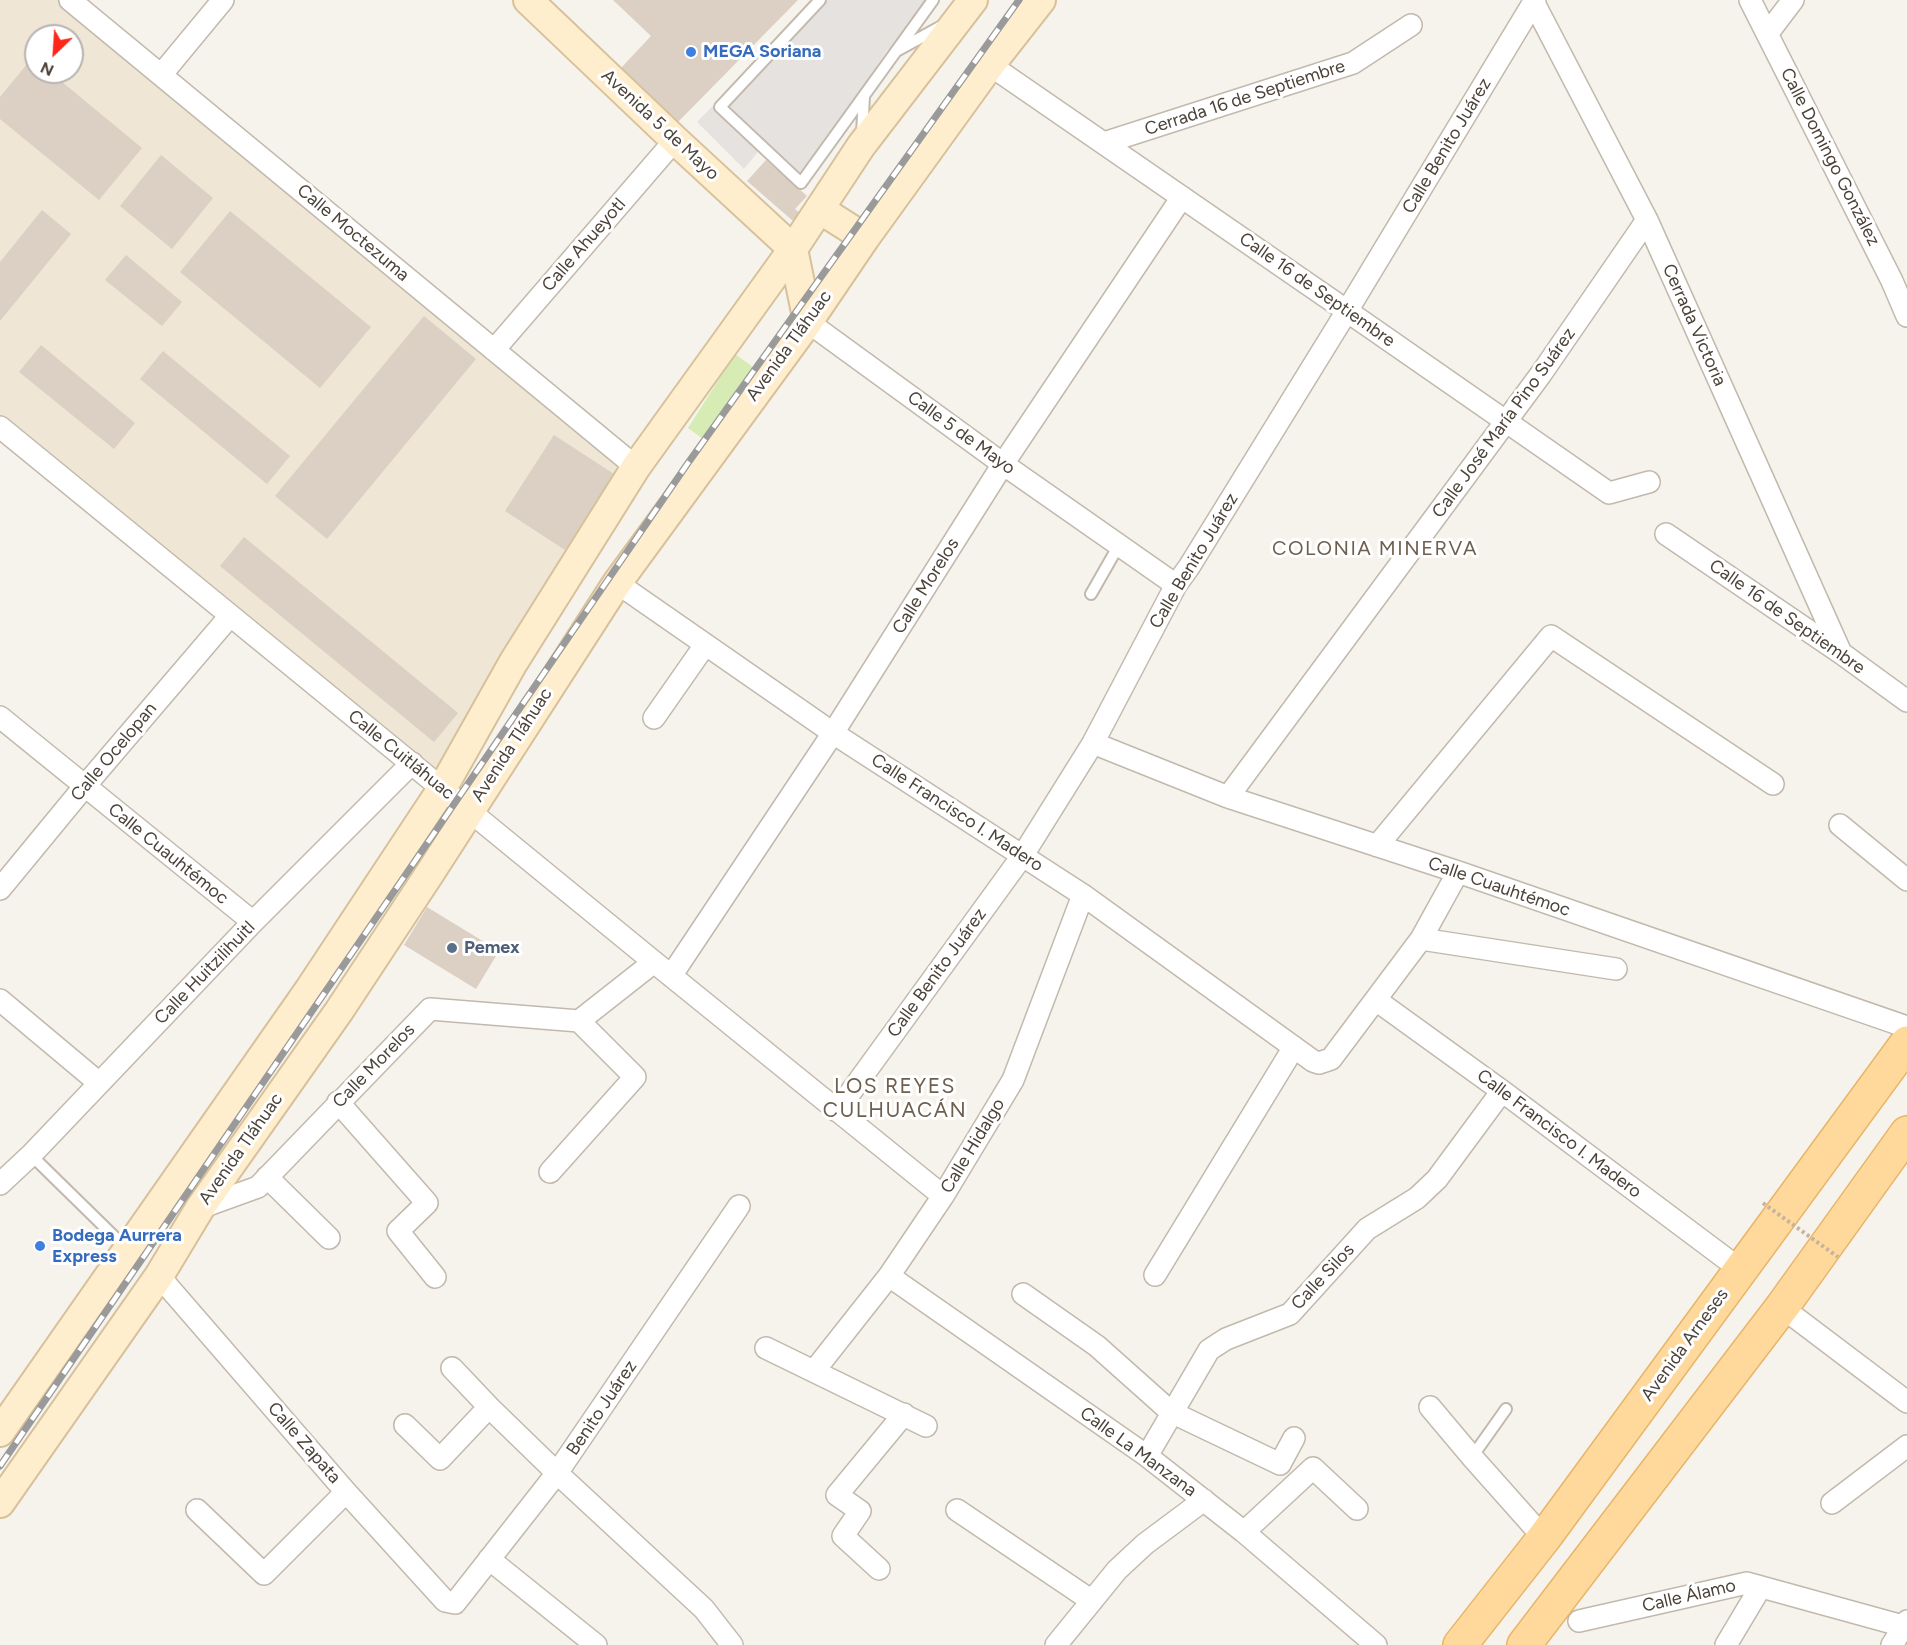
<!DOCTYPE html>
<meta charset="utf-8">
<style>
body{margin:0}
#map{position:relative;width:1907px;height:1645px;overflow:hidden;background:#f6f2ec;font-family:Figtree,sans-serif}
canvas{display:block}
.north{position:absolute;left:24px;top:24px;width:60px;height:60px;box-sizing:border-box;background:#fff;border:2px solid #b7b3b0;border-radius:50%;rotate:205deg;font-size:16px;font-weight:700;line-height:24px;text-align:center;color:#4b4239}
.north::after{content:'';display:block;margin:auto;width:21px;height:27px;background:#ff261a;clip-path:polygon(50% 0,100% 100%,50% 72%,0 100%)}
</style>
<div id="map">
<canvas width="1907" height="1645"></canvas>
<div class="north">N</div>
</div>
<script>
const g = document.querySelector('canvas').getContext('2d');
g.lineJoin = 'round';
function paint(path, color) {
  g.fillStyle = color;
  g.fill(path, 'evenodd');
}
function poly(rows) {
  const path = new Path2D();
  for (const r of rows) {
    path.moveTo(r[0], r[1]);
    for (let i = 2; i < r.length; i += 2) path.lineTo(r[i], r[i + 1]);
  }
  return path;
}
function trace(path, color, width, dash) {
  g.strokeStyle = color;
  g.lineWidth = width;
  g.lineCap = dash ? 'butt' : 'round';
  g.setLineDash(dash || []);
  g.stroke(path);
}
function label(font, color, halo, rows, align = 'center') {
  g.font = font + ' Figtree,sans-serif';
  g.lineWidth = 6;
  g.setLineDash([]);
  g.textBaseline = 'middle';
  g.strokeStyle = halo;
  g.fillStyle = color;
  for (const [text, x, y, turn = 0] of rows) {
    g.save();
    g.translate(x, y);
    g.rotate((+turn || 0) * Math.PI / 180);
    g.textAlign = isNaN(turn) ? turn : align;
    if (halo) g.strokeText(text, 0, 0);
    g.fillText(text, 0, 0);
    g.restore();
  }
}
const education = poly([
 [0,0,70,0,636,467,442,789,0,427],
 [36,36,72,36,72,72,36,72]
]);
const green = poly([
 [735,354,757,370,706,441,688,428]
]);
const parking = poly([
 [818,0,940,0,905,45,887,50,857,97,854,116,807,183,762,147,744,169,697,122]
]);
const building = poly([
 [613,0,798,0,678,122,621,68,651,36],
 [32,58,36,61,36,72,50,72,142,148,99,200,0,119,0,97],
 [161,155,213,198,172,249,120,206],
 [766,160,807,196,795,209,800,213,793,221,747,181],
 [42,210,71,234,0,321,0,262],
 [230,211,371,327,320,388,180,272],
 [126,255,182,302,162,326,105,280],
 [424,316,476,359,327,539,275,496],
 [41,345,135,423,114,449,19,372],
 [163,351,290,456,267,484,140,379],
 [554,435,614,474,565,550,505,511],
 [244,537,458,713,434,742,220,566],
 [427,907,499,951,476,989,404,945]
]);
const lane = poly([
 [820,0,720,107,801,183,933,0],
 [898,50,940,27],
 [862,134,864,96],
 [1091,594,1119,545],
 [31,1155,126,1248],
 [1472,1457,1506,1409]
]);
const street = poly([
 [70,0,636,467],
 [1750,0,1892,281,1907,316],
 [1534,3,1647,220,1841,653],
 [1768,33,1793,0],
 [990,65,1347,311,1609,493,1649,482],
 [161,75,223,0],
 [1104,143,1353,63,1411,25],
 [808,322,1003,464,1176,585],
 [494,350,675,140],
 [0,427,654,962,943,1196],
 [1666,534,1841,653,1907,701],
 [617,583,833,733,1083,895,1313,1061,1319,1063,1331,1059,1421,939,1458,872],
 [0,717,253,922],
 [654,718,705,645],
 [1093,743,1228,797,1458,872,1907,1027],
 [1228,797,1541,374,1647,220],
 [1840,825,1907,880],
 [1377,846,1551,636,1773,784],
 [0,889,84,787,230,616],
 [1421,939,1616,969],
 [671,976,833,733,1003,464,1182,197],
 [0,1000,99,1083],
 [1376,1000,1502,1091,1741,1270],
 [338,1102,427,1203,398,1231,435,1277],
 [837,1111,1023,855,1093,743,1176,585,1189,567,1347,311,1535,0],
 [550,1172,635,1077,579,1021],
 [267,1177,329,1238],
 [0,1184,31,1155,253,922,412,763],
 [200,1208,258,1187,430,1009,579,1021,654,962],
 [1155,1275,1294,1047],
 [159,1276,346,1492,445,1601,455,1603,557,1473,739,1206],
 [889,1276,1147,1456,1244,1532,1376,1645],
 [1023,1294,1097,1346,1171,1412,1280,1464,1294,1438],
 [1796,1318,1907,1402],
 [766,1348,926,1426],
 [452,1368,489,1407,557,1473,704,1609,732,1645],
 [814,1371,889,1276,943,1196,1013,1080,1083,895],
 [1430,1407,1472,1457,1544,1538],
 [405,1425,440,1459,489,1407],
 [1147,1456,1209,1350,1226,1339,1290,1314,1367,1229,1417,1198,1437,1179,1502,1091],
 [1832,1503,1907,1446],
 [197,1510,264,1574,346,1492],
 [957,1510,1092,1601],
 [1244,1532,1313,1468,1357,1509],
 [489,1559,596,1645],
 [879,1569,843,1536,860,1511,837,1495,904,1414],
 [1579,1621,1747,1583,1903,1626],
 [1056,1645,1117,1570,1145,1544,1204,1500],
 [1726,1645,1760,1588],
 [1892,1645,1907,1621]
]);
const secondary = poly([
 [528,0,675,140,793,249,808,322],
 [821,210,865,238],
 [0,1432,309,990,442,789,513,663,636,467,793,249,861,146,973,0],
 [0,1503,159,1276,200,1208,339,1011,430,873,617,583,808,322,865,238,990,65,1041,0]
]);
const primary = poly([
 [1460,1645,1544,1538,1907,1043],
 [1524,1645,1782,1307,1907,1133]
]);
const rail = poly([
 [0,1466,688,463,1019,0]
]);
const pathBridge = poly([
 [1763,1203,1838,1257]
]);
const markers = [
 [691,52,6,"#3f7fe0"],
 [452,948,6,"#5c6f8a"],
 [40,1246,6,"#3f7fe0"]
];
const shopNames = [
 ["MEGA Soriana",703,52],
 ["Bodega Aurrera",52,1236],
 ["Express",52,1257]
];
const streetNames = [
 ["Cerrada 16 de Septiembre",1245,98,-18],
 ["Avenida 5 de Mayo",660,125,43],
 ["Calle Benito Juárez",1447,146,-59],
 ["Calle Domingo González",1830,157,63],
 ["Calle Moctezuma",353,233,40],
 ["Calle Ahueyotl",584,245,-49],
 ["Calle 16 de Septiembre",1317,290,35],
 ["Cerrada Victoria",1694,325,66],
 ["Avenida Tláhuac",789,346,-54],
 ["Calle José María Pino Suárez",1504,423,-54],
 ["Calle 5 de Mayo",961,433,36],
 ["Calle Benito Juárez",1194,561,-59],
 ["Calle Morelos",926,586,-58],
 ["Calle 16 de Septiembre",1787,617,35],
 ["Avenida Tláhuac",512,745,-57],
 ["Calle Ocelopan",114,752,-50],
 ["Calle Cuitláhuac",401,755,39],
 ["Calle Francisco I. Madero",957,813,33],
 ["Calle Cuauhtémoc",168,854,39],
 ["Calle Cuauhtémoc",1499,887,19],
 ["Calle Huitzilihuitl",205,973,-46],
 ["Calle Benito Juárez",937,973,-54],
 ["Calle Morelos",374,1066,-46],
 ["Calle Francisco I. Madero",1559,1134,37],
 ["Calle Hidalgo",973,1146,-59],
 ["Avenida Tláhuac",241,1149,-55],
 ["Calle Silos",1323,1277,-47],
 ["Avenida Arneses",1685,1345,-54],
 ["Benito Juárez",602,1408,-56],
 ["Calle Zapata",304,1443,49],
 ["Calle La Manzana",1138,1452,36],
 ["Calle Álamo",1689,1596,-13]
];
const serviceNames = [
 ["Pemex",464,948]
];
const neighbourhoodNames = [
 ["COLONIA MINERVA",1375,549]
];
const quarterNames = [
 ["LOS REYES",895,1087],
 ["CULHUACÁN",895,1111]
];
paint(education, '#efe6d5');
paint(green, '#d7ebb4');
paint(parking, '#e5e2e0');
paint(building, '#dbd0c3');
trace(lane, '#c2b9ad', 14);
trace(street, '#c2b9ad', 24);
trace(secondary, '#d7c19b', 32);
trace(primary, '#e8b568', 36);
trace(lane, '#fff', 10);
trace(street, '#fff', 21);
trace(secondary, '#ffeecd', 28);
trace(primary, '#ffd99c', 33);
trace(rail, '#9a9a9a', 7);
trace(rail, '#fff', 4.5, [14]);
trace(pathBridge, '#c5b39e', 4, [3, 3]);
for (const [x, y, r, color] of markers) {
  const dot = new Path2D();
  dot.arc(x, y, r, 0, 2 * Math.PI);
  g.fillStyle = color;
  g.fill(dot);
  trace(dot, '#fff', 2);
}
label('bold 18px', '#366cbe', '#fff', shopNames, 'left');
label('18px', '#4b4239', '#fff', streetNames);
label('bold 18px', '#4e5e75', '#fff', serviceNames, 'left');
g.letterSpacing = '1.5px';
label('20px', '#6e5f4f', '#fff', neighbourhoodNames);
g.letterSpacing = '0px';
g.letterSpacing = '1.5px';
label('21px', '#6e5f4f', '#fff', quarterNames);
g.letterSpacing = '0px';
</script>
